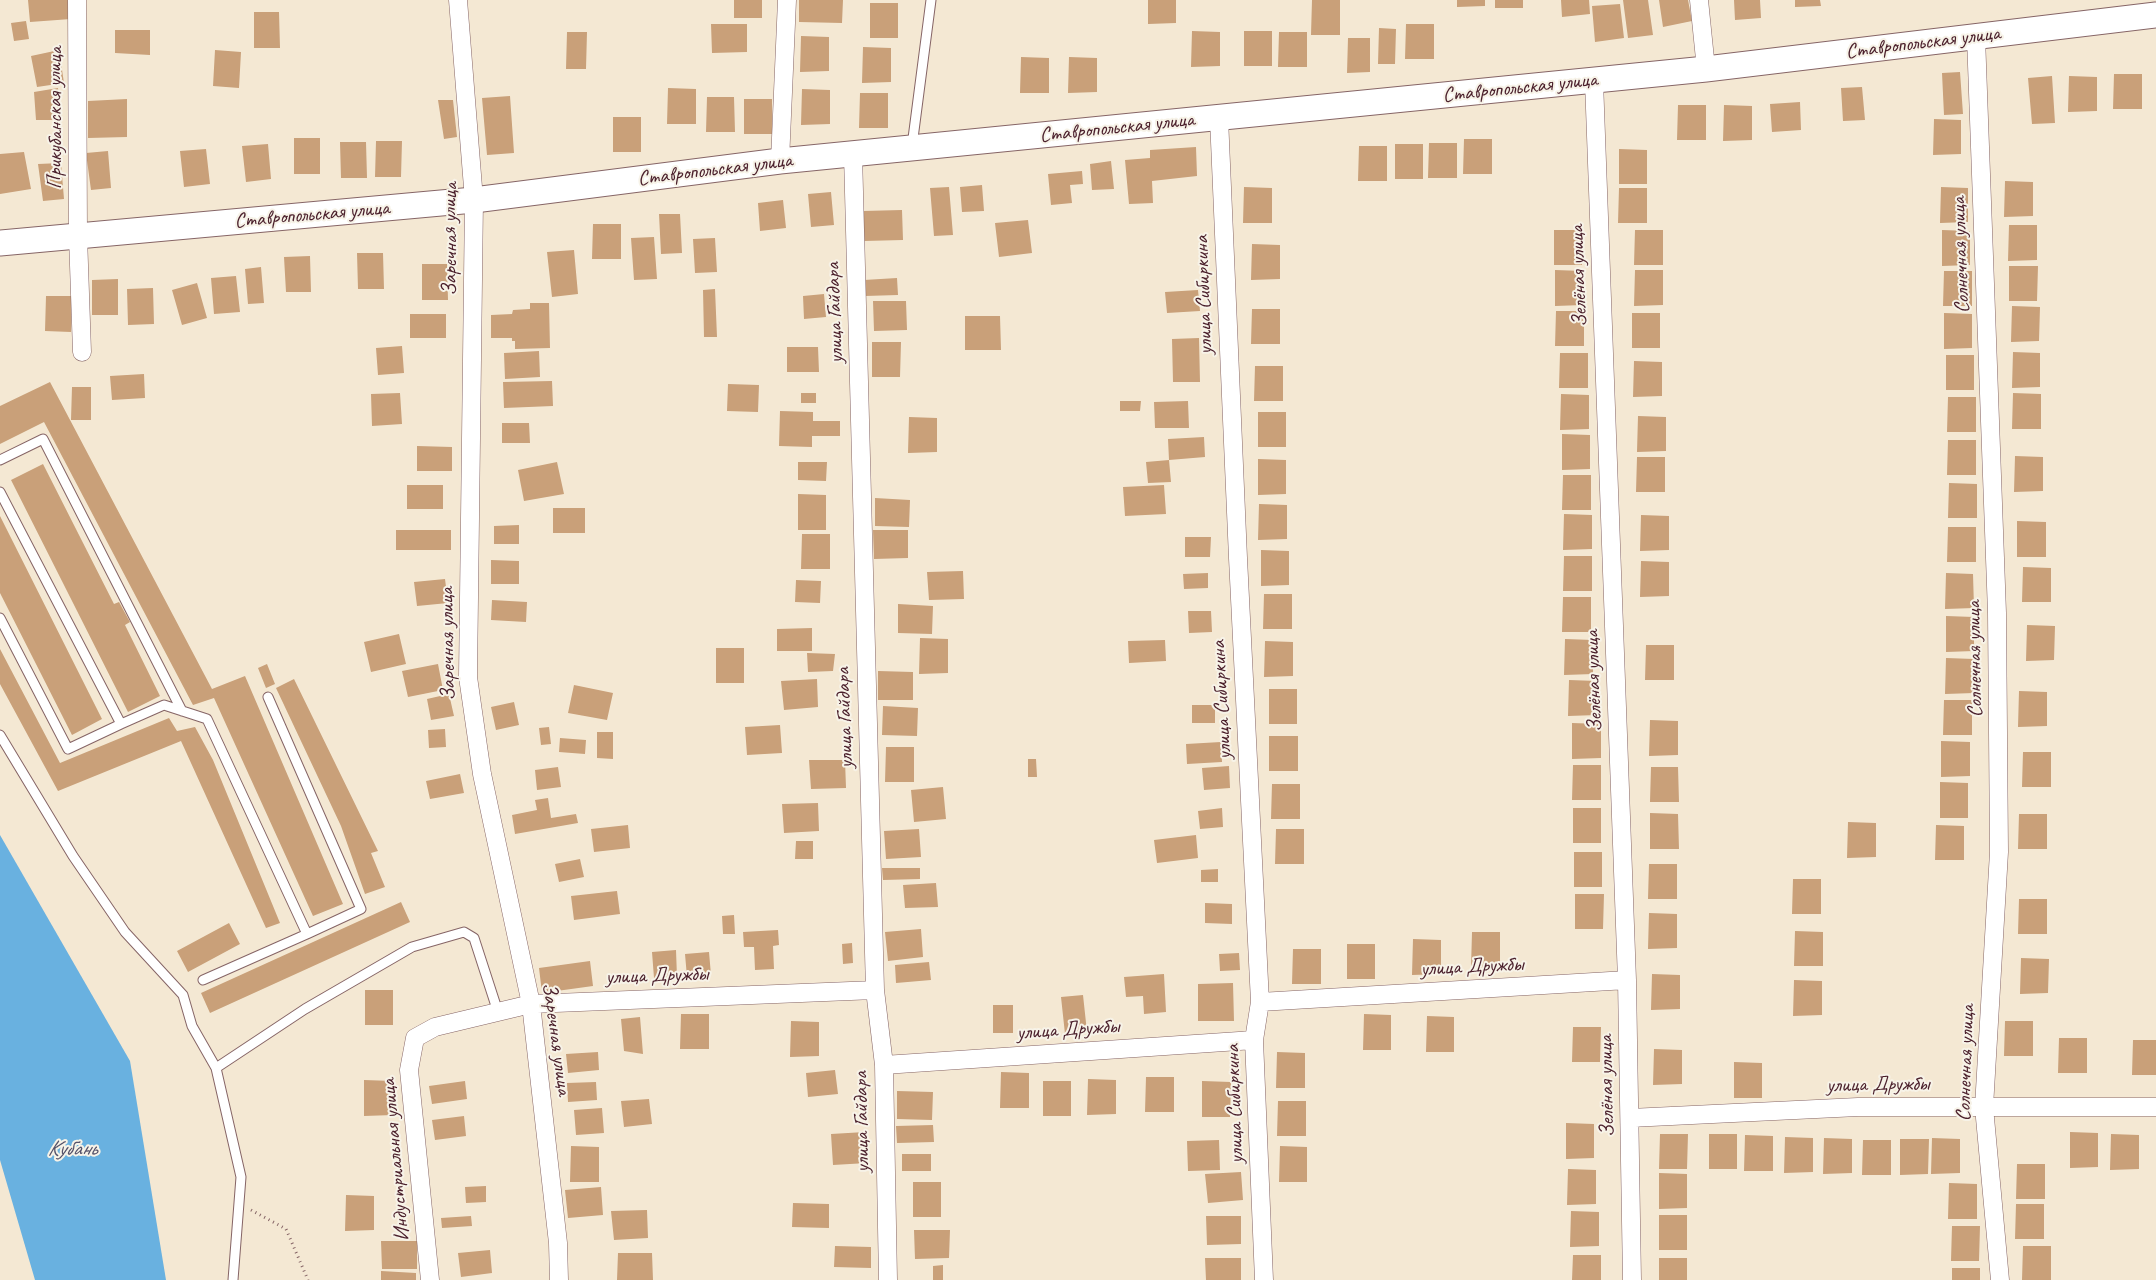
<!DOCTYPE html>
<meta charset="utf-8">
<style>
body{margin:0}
canvas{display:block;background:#f4e8d3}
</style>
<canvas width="2156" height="1280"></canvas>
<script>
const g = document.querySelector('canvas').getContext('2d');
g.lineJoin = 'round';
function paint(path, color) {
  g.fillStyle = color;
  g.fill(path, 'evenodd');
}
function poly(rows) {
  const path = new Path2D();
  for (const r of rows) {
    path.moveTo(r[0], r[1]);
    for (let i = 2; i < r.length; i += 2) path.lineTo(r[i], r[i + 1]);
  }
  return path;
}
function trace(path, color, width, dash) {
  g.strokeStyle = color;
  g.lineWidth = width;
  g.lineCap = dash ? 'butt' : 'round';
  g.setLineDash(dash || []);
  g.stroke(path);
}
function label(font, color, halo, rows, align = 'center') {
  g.font = font + ' Caveat,sans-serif';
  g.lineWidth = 4;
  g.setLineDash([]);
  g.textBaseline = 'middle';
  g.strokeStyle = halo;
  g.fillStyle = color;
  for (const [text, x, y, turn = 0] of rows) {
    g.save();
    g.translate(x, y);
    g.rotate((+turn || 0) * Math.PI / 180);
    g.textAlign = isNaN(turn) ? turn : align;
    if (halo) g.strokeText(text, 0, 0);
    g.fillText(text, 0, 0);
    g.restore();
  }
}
const water = poly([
 [0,835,130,1061,166,1280,35,1280,0,1160]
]);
const building = poly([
 [28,0,68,0,71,19,30,22],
 [734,0,762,0,762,18,734,18],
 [799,0,843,0,842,23,799,22],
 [1148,0,1176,0,1176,23,1148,24],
 [1312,0,1340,0,1340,35,1311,35],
 [1457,0,1485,0,1485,6,1457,7],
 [1495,0,1523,0,1523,8,1495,8],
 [1561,0,1589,0,1590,14,1562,17],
 [1623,0,1648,0,1653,35,1628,38],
 [1659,0,1688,0,1692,21,1663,27],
 [1734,0,1760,0,1761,18,1735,20],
 [1795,0,1820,0,1821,6,1795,7],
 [870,3,898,3,898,38,870,38],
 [1620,4,1624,38,1595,42,1592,6],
 [254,12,279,12,280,48,254,48],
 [26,21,29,39,14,41,11,23],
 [711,24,747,24,747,52,712,53],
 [1406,24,1434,24,1434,59,1405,59],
 [1379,28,1396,29,1395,64,1378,64],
 [115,30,150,30,150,55,115,53],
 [1192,31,1220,32,1220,66,1191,67],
 [1244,31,1272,31,1272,66,1244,66],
 [567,32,587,32,586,69,566,69],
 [1279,32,1307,32,1307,67,1278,67],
 [801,36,829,37,829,71,800,72],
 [1348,38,1370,38,1370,72,1347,73],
 [863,47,891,48,891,82,862,83],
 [59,50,64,83,37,87,31,56],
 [215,50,241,52,239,88,213,86],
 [1021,57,1049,58,1049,93,1020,93],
 [1069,57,1097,58,1097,92,1068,93],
 [1960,72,1963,114,1944,115,1942,73],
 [2114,74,2142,74,2142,109,2113,109],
 [2052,76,2055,123,2032,124,2028,78],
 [2069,76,2097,77,2097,111,2068,112],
 [1862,87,1865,120,1843,121,1841,88],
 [58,88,62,120,36,120,34,92],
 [668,88,696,89,696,124,667,124],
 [802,89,830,90,830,124,801,125],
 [860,93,888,93,888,128,859,128],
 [510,96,514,153,487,155,482,98],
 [707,97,734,97,735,132,706,132],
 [127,99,127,137,88,138,88,101],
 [744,99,772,99,772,134,744,134],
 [438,100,453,100,457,137,444,139],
 [1800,102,1801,130,1772,132,1770,104],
 [1678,105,1706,105,1706,140,1677,140],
 [1724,105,1752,106,1752,140,1723,141],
 [613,117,641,117,641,152,613,152],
 [1934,119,1961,120,1961,154,1933,155],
 [294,138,320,138,320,174,294,174],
 [1464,139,1492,139,1492,174,1463,174],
 [376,141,402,141,401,177,375,177],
 [340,142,366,142,367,178,341,178],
 [1429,143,1457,143,1457,178,1428,178],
 [268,144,271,179,246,182,242,146],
 [1395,144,1423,144,1423,179,1395,179],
 [1359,146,1387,146,1387,181,1358,181],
 [1196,147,1197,176,1152,181,1153,203,1129,204,1125,160,1150,158,1150,150],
 [206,149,210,184,184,187,180,151],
 [1619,149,1647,150,1647,184,1619,184],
 [108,151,111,188,91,190,86,153],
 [24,152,31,189,0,194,0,154],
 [1111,161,1114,189,1092,190,1090,164],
 [61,163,64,199,43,201,38,164],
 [1082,171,1083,184,1070,185,1072,203,1051,205,1048,174],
 [2005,181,2033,182,2033,216,2004,217],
 [982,185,984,211,962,212,960,187],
 [949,187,953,235,934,236,930,188],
 [1244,187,1272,188,1272,223,1243,223],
 [1941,187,1968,188,1968,222,1940,223],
 [1619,188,1647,188,1647,223,1618,223],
 [831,192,834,225,811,227,808,194],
 [783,200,786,228,760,231,758,203],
 [902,210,903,240,864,241,863,211],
 [659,214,680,214,682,253,661,254],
 [1028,220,1032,253,999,257,995,223],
 [593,224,621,224,621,259,592,259],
 [2009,225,2037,225,2037,260,2008,261],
 [1554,230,1582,230,1582,265,1554,265],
 [1635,230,1663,230,1663,265,1634,265],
 [1942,230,1970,231,1970,265,1942,266],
 [654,237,657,279,634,280,631,238],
 [715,238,717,272,695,273,693,239],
 [1252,244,1280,245,1280,279,1251,280],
 [574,250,578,294,552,297,547,252],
 [357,253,383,253,384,289,358,289],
 [310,256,311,292,286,292,284,257],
 [422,264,447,264,448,300,422,300],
 [2009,266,2038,266,2037,301,2009,301],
 [261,267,264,303,248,304,245,269],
 [1555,270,1583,271,1583,305,1555,306],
 [1635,270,1663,270,1663,305,1634,306],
 [1944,271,1972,271,1972,306,1943,306],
 [236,276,240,312,214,314,211,278],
 [897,278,898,295,865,296,864,280],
 [118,279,118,315,92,315,92,280],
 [197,283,207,318,182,325,172,290],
 [153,288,154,324,128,325,127,289],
 [715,289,717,337,704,337,703,290],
 [1198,290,1200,311,1167,313,1165,292],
 [824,294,826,317,804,319,803,296],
 [46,296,72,296,71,332,45,331],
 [873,301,906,301,907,330,874,331],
 [530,303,549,303,550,348,515,349,515,341,512,341,512,338,491,338,491,315,512,314,513,310,530,309],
 [2012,306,2040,307,2039,341,2011,342],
 [1252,309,1280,309,1280,344,1251,344],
 [1556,311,1584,311,1584,346,1555,346],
 [1632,313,1660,313,1660,348,1632,348],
 [1944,313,1972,314,1972,348,1944,349],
 [410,314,446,314,446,338,410,338],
 [965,316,1000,316,1001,350,965,350],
 [1199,338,1200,382,1173,382,1172,339],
 [872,342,901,342,900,377,872,377],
 [402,346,404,373,378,375,376,348],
 [787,347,818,347,819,372,787,372],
 [539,351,540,377,505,379,504,353],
 [2013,352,2040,353,2040,387,2012,388],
 [1560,353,1588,353,1588,388,1559,388],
 [1946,355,1974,355,1974,390,1946,390],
 [1634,361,1662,362,1662,396,1633,397],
 [1255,366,1283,366,1283,401,1254,401],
 [144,374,145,398,112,400,110,376],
 [552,381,553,406,504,408,503,382],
 [50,382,212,689,245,676,343,904,313,916,214,698,193,705,44,422,0,444,0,406],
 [728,384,759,385,758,412,727,411],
 [72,387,91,387,91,420,71,420],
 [400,393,402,424,372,426,371,394],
 [801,393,816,393,816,403,801,403],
 [2013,393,2041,394,2041,429,2012,429],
 [1561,394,1589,395,1589,429,1560,430],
 [1948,397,1976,397,1976,432,1947,432],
 [1120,401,1141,401,1140,411,1120,411],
 [1188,401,1189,428,1155,428,1154,402],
 [780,411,813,412,813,421,840,421,840,436,812,436,812,447,779,446],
 [1258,412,1286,412,1286,447,1258,447],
 [1638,416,1666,417,1666,451,1637,452],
 [909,417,937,418,937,452,908,453],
 [502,423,529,423,530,443,502,443],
 [1562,434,1590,435,1590,469,1562,470],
 [1204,437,1205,457,1169,460,1168,439],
 [1948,440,1976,440,1976,475,1947,475],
 [417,446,452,447,452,471,417,471],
 [2015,456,2043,457,2043,491,2014,492],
 [1637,457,1665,457,1665,492,1636,492],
 [1258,459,1286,460,1286,494,1258,495],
 [1169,460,1171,482,1148,483,1146,462],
 [557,462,564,494,524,501,518,470],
 [798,462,827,462,826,481,798,480],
 [43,464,114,604,119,602,130,622,125,625,160,696,128,712,11,480],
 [1563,475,1591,475,1591,510,1562,510],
 [1949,483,1977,484,1977,518,1948,518],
 [407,485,443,485,443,509,407,509],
 [1164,485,1166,514,1125,516,1123,487],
 [798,494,826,495,826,530,798,530],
 [875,498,910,500,909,527,875,526],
 [1259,504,1287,505,1287,539,1258,540],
 [553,508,585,508,585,533,553,533],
 [1564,514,1592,515,1592,549,1563,550],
 [1641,515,1669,516,1669,550,1640,551],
 [0,516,102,719,72,735,0,593],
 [2017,521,2046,522,2046,557,2017,557],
 [519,525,519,544,494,544,494,526],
 [1948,527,1976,527,1976,562,1947,562],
 [396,530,451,530,451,550,396,550],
 [873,530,908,530,908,558,874,559],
 [802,534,830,534,830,569,801,569],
 [1185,537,1211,537,1210,557,1185,557],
 [1261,550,1289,551,1289,585,1261,586],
 [1564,556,1592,556,1592,591,1563,591],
 [491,560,519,561,519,584,491,584],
 [1641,561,1669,562,1669,596,1640,597],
 [2023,567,2051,568,2051,602,2022,602],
 [963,571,964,599,929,600,927,572],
 [1208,573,1208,588,1184,589,1183,574],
 [1946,573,1973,574,1974,608,1945,609],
 [445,579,448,603,417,606,414,582],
 [796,580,821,581,820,603,795,602],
 [1264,594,1292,594,1292,629,1263,629],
 [1563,597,1591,597,1591,632,1562,632],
 [492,600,527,602,526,622,491,620],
 [898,604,933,606,932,634,898,633],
 [1188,611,1211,611,1212,632,1189,633],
 [1946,616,1974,617,1974,651,1946,652],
 [2027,625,2055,626,2054,660,2026,661],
 [812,628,812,651,777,651,777,629],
 [399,634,406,664,371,672,364,642],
 [920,638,948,639,948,673,919,674],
 [1565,639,1593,640,1593,674,1564,675],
 [1165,640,1166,661,1129,663,1128,641],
 [1265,641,1293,642,1293,676,1264,677],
 [1646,645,1674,645,1674,680,1645,680],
 [716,648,744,648,744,683,716,683],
 [0,649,60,763,169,718,177,731,195,727,213,760,280,923,266,928,181,741,58,791,0,684],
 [807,653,835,654,833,671,808,672],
 [1946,658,1974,659,1974,693,1945,694],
 [267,664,275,684,266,688,258,668],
 [438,664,443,690,408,697,402,671],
 [878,671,913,672,913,700,878,700],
 [294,679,378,851,371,853,385,887,365,894,341,826,276,688],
 [817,679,818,707,784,710,781,681],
 [1569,680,1597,681,1597,715,1568,716],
 [574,685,613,693,607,720,568,713],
 [1269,689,1297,689,1297,724,1269,724],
 [2019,691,2047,692,2047,726,2018,727],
 [449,694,454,716,431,720,427,699],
 [1944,700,1972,700,1972,735,1943,735],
 [514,702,519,725,496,730,491,707],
 [1192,705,1215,705,1215,723,1192,723],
 [883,706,918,708,917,736,882,735],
 [1650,720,1678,721,1678,755,1649,756],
 [1572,723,1601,724,1601,758,1572,759],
 [780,725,782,753,747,755,745,727],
 [549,727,551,744,541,745,539,728],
 [445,729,446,747,429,748,428,730],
 [597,732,613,732,613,759,597,758],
 [1269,736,1298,736,1298,771,1269,771],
 [560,738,586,740,585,754,559,752],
 [1941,741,1970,742,1970,776,1941,777],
 [1221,742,1222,762,1187,764,1186,744],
 [886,747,914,747,914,782,885,782],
 [2023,752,2051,752,2051,787,2022,787],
 [1028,759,1036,759,1037,777,1028,777],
 [809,760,845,760,846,788,811,789],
 [1573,765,1601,765,1601,800,1572,800],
 [1229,766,1230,788,1204,790,1202,768],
 [558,767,561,787,537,790,535,770],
 [1651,767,1678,767,1679,802,1650,802],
 [460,774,464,793,430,799,426,781],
 [1940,782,1968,783,1968,818,1940,818],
 [1272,784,1300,784,1300,819,1271,819],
 [943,787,946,819,914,822,911,790],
 [548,798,551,818,576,814,578,823,515,834,512,815,537,810,535,800],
 [818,803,819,831,784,833,782,804],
 [1222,808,1223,827,1200,829,1198,811],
 [1573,808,1601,808,1601,843,1573,843],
 [1650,813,1678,814,1679,849,1650,849],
 [2019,814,2047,814,2047,849,2018,849],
 [1848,822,1876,823,1876,857,1847,858],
 [628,825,630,848,594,852,591,829],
 [1936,825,1964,826,1964,860,1935,860],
 [919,829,921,857,886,859,884,831],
 [1276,829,1304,829,1304,864,1275,864],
 [1196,835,1198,858,1157,863,1154,840],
 [796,841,813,841,813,859,795,859],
 [1574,852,1602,852,1602,887,1574,887],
 [580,859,584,877,559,882,555,864],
 [1649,864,1677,864,1677,899,1648,899],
 [882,868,920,868,920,879,883,880],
 [1218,869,1218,882,1201,882,1201,870],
 [1793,879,1821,879,1821,914,1792,914],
 [936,883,938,907,905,908,903,885],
 [617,891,620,914,574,920,571,896],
 [1575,894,1604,894,1603,929,1575,929],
 [2019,899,2047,899,2047,934,2018,934],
 [401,902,410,922,210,1013,201,993],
 [1205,903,1232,904,1232,924,1205,923],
 [1649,913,1677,914,1677,948,1648,949],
 [734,915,735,934,723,934,722,916],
 [229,923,240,944,188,972,177,951],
 [921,929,923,957,888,961,885,932],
 [778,930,779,945,773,946,774,969,755,970,754,947,744,947,743,932],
 [1795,931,1823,932,1823,966,1794,966],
 [1472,932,1500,932,1500,967,1471,968],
 [1413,939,1441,940,1441,974,1412,975],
 [852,943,853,963,843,964,842,944],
 [1347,944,1375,944,1375,979,1347,979],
 [1293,949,1321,949,1321,984,1292,984],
 [676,950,677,977,654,978,652,952],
 [709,952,711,975,687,977,685,954],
 [1239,953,1240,970,1220,971,1219,954],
 [2021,958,2049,959,2048,993,2020,994],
 [590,961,593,986,542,993,539,968],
 [929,962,931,980,896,983,895,965],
 [1164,974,1166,1012,1144,1014,1143,996,1126,997,1124,977],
 [1652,974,1680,975,1680,1009,1651,1010],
 [1794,980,1822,981,1822,1015,1793,1016],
 [1233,983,1234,1021,1198,1021,1198,984],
 [365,990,393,990,393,1025,365,1025],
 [1083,995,1087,1032,1065,1034,1061,997],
 [993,1005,1013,1005,1013,1033,993,1033],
 [681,1014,709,1014,709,1049,680,1049],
 [1364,1014,1391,1015,1391,1050,1363,1050],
 [1427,1016,1454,1017,1454,1052,1426,1052],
 [640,1017,643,1054,624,1051,621,1019],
 [791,1021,819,1022,819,1056,790,1057],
 [2005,1021,2033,1021,2033,1056,2004,1056],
 [1573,1027,1601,1027,1600,1062,1572,1062],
 [2059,1038,2087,1038,2087,1073,2058,1073],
 [2133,1040,2156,1040,2156,1075,2132,1075],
 [1654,1049,1682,1050,1682,1084,1653,1085],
 [598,1052,599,1070,568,1073,566,1054],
 [1277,1052,1305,1053,1305,1088,1276,1088],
 [1734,1062,1762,1063,1762,1098,1734,1098],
 [835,1070,838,1094,808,1097,806,1073],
 [1001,1072,1029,1073,1029,1108,1000,1108],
 [1146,1077,1174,1077,1174,1112,1145,1112],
 [1088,1079,1116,1080,1116,1114,1087,1115],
 [364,1080,393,1081,393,1115,364,1116],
 [465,1081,467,1099,432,1104,429,1086],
 [1043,1081,1071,1081,1071,1116,1043,1116],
 [1202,1081,1231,1082,1230,1117,1202,1117],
 [596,1082,597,1100,568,1102,567,1083],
 [897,1091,933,1092,932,1120,897,1119],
 [649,1099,652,1124,624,1127,621,1101],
 [1278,1101,1306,1101,1306,1136,1277,1136],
 [602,1108,604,1133,576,1135,574,1110],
 [464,1116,466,1136,435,1140,432,1120],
 [1566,1123,1594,1124,1594,1158,1566,1159],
 [933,1125,934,1142,897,1143,896,1126],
 [865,1132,867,1163,833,1165,831,1134],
 [2070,1132,2098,1133,2098,1167,2070,1168],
 [1660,1134,1688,1134,1687,1169,1659,1169],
 [1709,1134,1737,1134,1737,1169,1709,1169],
 [2111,1134,2139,1135,2139,1169,2110,1170],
 [1745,1135,1773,1136,1773,1171,1744,1171],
 [1785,1137,1813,1138,1813,1172,1784,1173],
 [1824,1138,1852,1139,1852,1173,1823,1174],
 [1932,1138,1960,1139,1960,1173,1931,1174],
 [1900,1139,1929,1139,1928,1174,1900,1175],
 [1219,1140,1220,1170,1188,1171,1187,1141],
 [1863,1140,1891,1140,1891,1175,1862,1175],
 [571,1146,599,1147,599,1182,570,1182],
 [1280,1146,1307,1147,1307,1182,1279,1182],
 [902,1154,931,1154,931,1171,902,1171],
 [2017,1164,2045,1164,2045,1199,2016,1199],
 [1568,1169,1596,1170,1596,1204,1567,1205],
 [1241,1172,1243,1200,1208,1203,1205,1174],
 [1659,1173,1687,1174,1687,1208,1659,1209],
 [913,1182,941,1182,941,1217,913,1217],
 [1949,1183,1977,1184,1977,1219,1948,1219],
 [486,1186,486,1202,466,1203,465,1187],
 [601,1187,603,1215,568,1218,565,1190],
 [346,1195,374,1196,374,1230,345,1231],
 [793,1203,829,1204,829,1228,792,1227],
 [2016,1204,2044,1204,2044,1239,2015,1239],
 [647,1210,648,1238,614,1240,611,1211],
 [1571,1211,1599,1212,1599,1246,1570,1247],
 [1659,1215,1687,1215,1687,1250,1659,1250],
 [471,1216,472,1226,442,1228,441,1218],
 [1206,1216,1241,1216,1241,1244,1207,1245],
 [1952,1226,1980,1226,1979,1261,1951,1261],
 [914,1230,950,1230,949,1258,915,1259],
 [381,1241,417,1241,417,1269,382,1269],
 [835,1246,871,1247,871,1268,834,1267],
 [2023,1246,2051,1246,2051,1280,2022,1280],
 [490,1250,492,1273,461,1277,458,1253],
 [618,1253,652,1253,653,1280,617,1280],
 [1573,1255,1601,1255,1601,1280,1572,1280],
 [1205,1258,1241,1258,1241,1280,1206,1280],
 [1659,1258,1687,1258,1687,1280,1659,1280],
 [943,1265,943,1280,933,1280,933,1266],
 [1952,1268,1980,1268,1980,1280,1952,1280],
 [381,1271,416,1273,416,1280,381,1280]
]);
const path = poly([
 [251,1210,286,1229,308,1280]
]);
const service = poly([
 [912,146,931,0],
 [0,460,43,439,182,711],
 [0,492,121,724,164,705,207,719,307,934,361,909,268,697],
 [0,618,68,749,121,724],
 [0,735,73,856,125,932,183,995,192,1026,216,1068],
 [203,980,307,934],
 [233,1280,241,1177,216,1068,305,1009,412,947,464,932,474,938,498,1012]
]);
const minor = poly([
 [77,0,78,236,82,352],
 [458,0,474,200,468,677,482,774,531,1004,558,1243,559,1280],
 [1699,0,1706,69],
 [1976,37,1997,613,1999,852,1984,1107,2000,1280],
 [1594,81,1627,980,1632,1280],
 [1219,118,1238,558,1260,1002,1254,1040,1264,1280],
 [853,154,875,990,884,1065,888,1280],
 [780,161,787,0],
 [1260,1002,1627,980],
 [884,1065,1254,1040],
 [1630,1118,1858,1107,2156,1107],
 [430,1280,409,1070,415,1038,435,1027,531,1004,875,990]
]);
const secondary = poly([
 [0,243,474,200,780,161,1706,69,2156,15]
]);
const streetNames = [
 ["Ставропольская улица",1923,43,-7],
 ["Ставропольская улица",1520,88,-6],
 ["Прикубанская улица",55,118,-90],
 ["Ставропольская улица",1117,128,-6],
 ["Ставропольская улица",715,170,-7],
 ["Ставропольская улица",312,215,-5],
 ["Заречная улица",450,239,-90],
 ["Солнечная улица",1961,255,-92],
 ["Зелёная улица",1579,276,-92],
 ["улица Сибиркина",1204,295,-92],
 ["улица Гайдара",835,313,-92],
 ["Заречная улица",448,644,-91],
 ["Солнечная улица",1975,659,-91],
 ["Зелёная улица",1594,681,-92],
 ["улица Сибиркина",1222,700,-93],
 ["улица Гайдара",845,718,-92],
 ["улица Дружбы",1472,967,-3],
 ["улица Дружбы",657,976,-2],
 ["улица Дружбы",1068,1030,-4],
 ["Заречная улица",556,1039,82],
 ["Солнечная улица",1966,1063,-88],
 ["улица Дружбы",1878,1085,-1],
 ["Зелёная улица",1607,1086,-91],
 ["улица Сибиркина",1235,1104,-92],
 ["улица Гайдара",862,1122,-91],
 ["Индустриальная улица",396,1160,-95]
];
const waterNames = [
 ["Кубань",72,1149]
];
paint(water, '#69b1e0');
paint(building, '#c9a079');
trace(service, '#866566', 11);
trace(minor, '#866566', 19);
trace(secondary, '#866566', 27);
trace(path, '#866566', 3, [1, 4]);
trace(service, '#fff', 9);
trace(minor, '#fff', 18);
trace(secondary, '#fff', 25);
label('21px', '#4a1f2b', '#f7f3e8', streetNames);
label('italic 22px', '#55526a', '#f7f3e8', waterNames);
</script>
